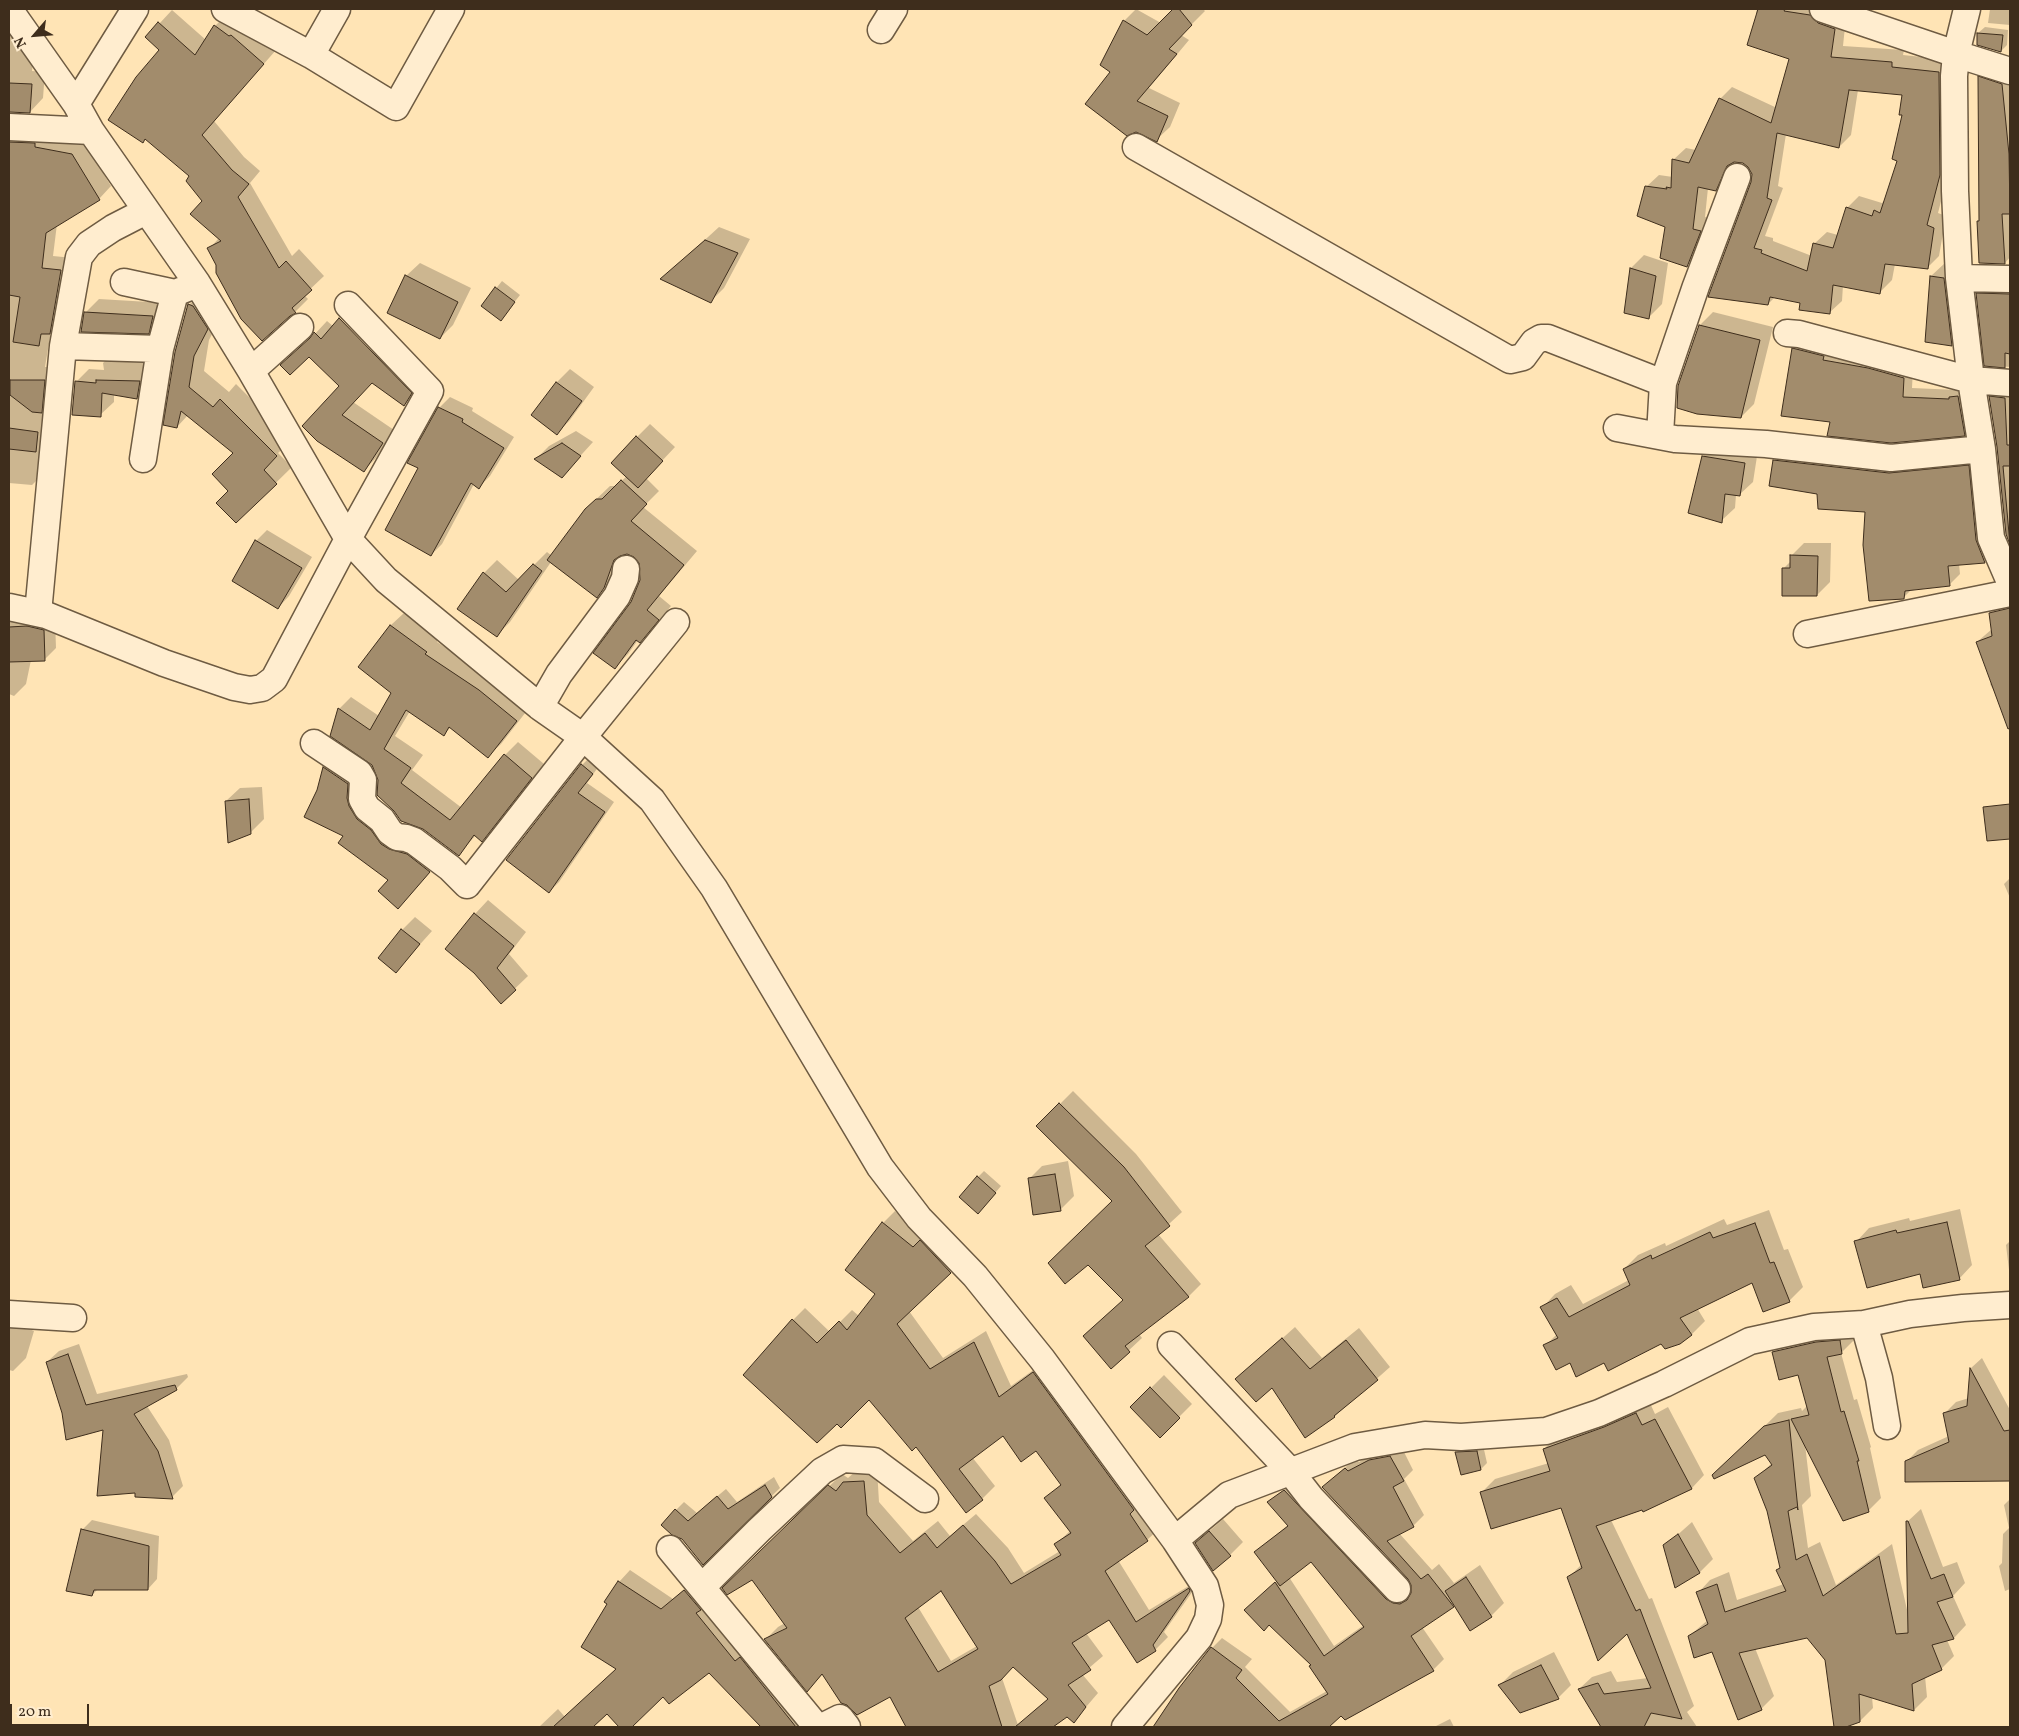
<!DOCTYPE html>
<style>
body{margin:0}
#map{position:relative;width:2019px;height:1736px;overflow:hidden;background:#ffe4b5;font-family:Vollkorn,serif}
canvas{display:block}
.frame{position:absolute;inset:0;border:10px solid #3e2d1c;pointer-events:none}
.north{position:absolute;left:10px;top:10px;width:50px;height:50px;-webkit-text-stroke:4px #ffedcf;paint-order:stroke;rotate:243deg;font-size:14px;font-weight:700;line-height:20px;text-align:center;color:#3e2d1c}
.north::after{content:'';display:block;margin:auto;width:18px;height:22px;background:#3e2d1c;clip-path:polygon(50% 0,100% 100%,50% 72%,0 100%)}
.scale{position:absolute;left:10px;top:1704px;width:79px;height:22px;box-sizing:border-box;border:2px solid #3e2d1c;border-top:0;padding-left:6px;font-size:15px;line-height:18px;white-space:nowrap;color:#3e2d1c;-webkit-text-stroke:4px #ffedcf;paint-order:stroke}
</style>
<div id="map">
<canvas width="2019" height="1736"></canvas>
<div class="frame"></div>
<div class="north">N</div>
<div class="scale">20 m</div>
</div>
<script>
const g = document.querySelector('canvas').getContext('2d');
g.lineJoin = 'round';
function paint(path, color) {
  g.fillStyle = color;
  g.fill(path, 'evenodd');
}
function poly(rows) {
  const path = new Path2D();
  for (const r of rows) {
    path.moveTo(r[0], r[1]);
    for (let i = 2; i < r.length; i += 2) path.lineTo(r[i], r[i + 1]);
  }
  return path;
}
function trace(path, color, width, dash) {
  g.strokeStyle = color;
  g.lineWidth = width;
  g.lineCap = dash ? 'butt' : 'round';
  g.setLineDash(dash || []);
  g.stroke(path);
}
const shadow = poly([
 [1136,9,1161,23,1174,9,1203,9,1205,11,1181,35,1189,40,1149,88,1180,103,1170,127,1156,140,1112,72,1124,21],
 [1757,9,1828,9,1846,17,1843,46,1904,50,1903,55,1951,60,1951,162,1938,213,1946,216,1939,256,1927,268,1895,264,1892,280,1880,292,1843,285,1842,301,1829,313,1802,303,1775,297,1768,304,1710,296,1752,183,1753,175,1750,167,1742,162,1735,161,1727,178,1715,190,1708,188,1705,217,1712,219,1699,253,1687,265,1646,187,1659,175,1673,177,1673,160,1686,148,1696,150,1720,99,1732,87,1777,108,1791,58,1756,13],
 [1858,90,1903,94,1904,114,1899,160,1885,200,1882,203,1859,196,1847,208,1838,235,1827,232,1814,244,1812,256,1773,241,1773,238,1765,236,1783,188,1778,186,1786,134,1839,147,1851,135],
 [1990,9,2010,9,2010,25,1988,23],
 [172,10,206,40,215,26,228,13,276,50,214,121,244,157,260,171,250,183,292,256,299,249,324,276,304,295,308,299,295,312,289,315,217,265,209,249,219,238,191,176,161,50,147,37],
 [9,19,35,47,32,71,45,72,43,98,30,112,9,111],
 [1985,27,2008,30,2007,45,2001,51,1978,33],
 [1992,64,2010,70,2010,257,2005,263,1978,221,1980,220,1979,77],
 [9,124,84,142,111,186,99,199,57,224,53,256,73,258,62,320,51,331,45,367,56,367,44,473,32,485,9,483],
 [719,227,750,239,724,288,711,301,663,278],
 [1644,255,1668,263,1662,304,1649,317,1631,268],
 [420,263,471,288,453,325,440,338,406,276],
 [1945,263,1957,265,1965,332,1952,345,1931,276],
 [502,281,520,295,501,319,482,306],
 [1989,282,2010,283,2010,367,1986,365,1977,294],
 [206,289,223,313,209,340,204,371,229,392,236,384,292,440,278,453,292,467,236,522,229,491,235,453,188,415,177,427,176,352,190,304],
 [99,299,166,303,161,319,148,332,86,312],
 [352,306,416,393,404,405,372,382,353,402,394,430,376,458,364,470,318,440,341,386,313,336,327,321,399,382,405,384,341,318],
 [1713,312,1773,327,1754,404,1741,417,1700,325],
 [1803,340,1913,368,1912,388,1958,390,1960,388,1974,425,1964,434,1831,421,1794,349],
 [115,351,154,352,149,386,137,398,114,394,114,402,100,415,76,382,89,369,104,370,103,363],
 [570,369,594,387,570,420,557,433,533,415,557,382],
 [2002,385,2010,385,2010,542,2007,534,1998,447,1990,397],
 [450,397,473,408,472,411,514,437,490,476,479,487,474,484,442,544,431,555,419,468,439,408],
 [650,424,675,447,646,478,659,491,643,507,697,551,659,596,671,606,653,628,640,641,638,640,628,654,615,667,630,606,640,584,641,562,636,556,627,553,624,553,617,574,596,597,551,562,510,622,497,635,459,608,484,573,497,560,519,580,547,552,552,556,586,509,610,486,616,486,627,476,637,437],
 [576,431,593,442,562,476,536,459,549,446],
 [1716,443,1758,450,1753,482,1739,495,1736,495,1735,508,1721,521,1690,512,1703,456],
 [1785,450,1979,456,1995,551,1985,562,1959,564,1960,574,1950,584,1912,589,1903,598,1866,511,1819,493,1774,460],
 [267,530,312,557,289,596,278,608,256,541],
 [1804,543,1831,543,1830,582,1817,595,1783,569,1791,561,1791,556],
 [2010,599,2010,696,2000,702,1990,684,1992,682,1977,642,1992,629,1990,613,2003,601],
 [404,613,438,639,437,642,491,677,529,708,501,744,488,756,451,727,444,734,410,711,395,736,423,755,412,770,462,808,505,755,518,742,544,764,494,828,482,840,476,835,459,854,379,780,373,764,339,709,351,697,379,716,393,693,359,667,391,625],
 [9,616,55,619,56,648,44,660,31,660,26,684,14,696,9,694],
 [336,755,361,794,441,859,410,895,390,880,345,835,318,790,324,767],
 [591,756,601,763,587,783,614,802,559,882,549,892,582,765],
 [262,787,264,819,250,833,226,801,240,788],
 [2010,878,2010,898,2004,884],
 [488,900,526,932,509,954,528,976,501,1002,475,972,446,949,475,914],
 [415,917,432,931,396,971,402,930],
 [1073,1091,1136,1154,1182,1212,1158,1234,1201,1284,1188,1297,1139,1334,1142,1338,1111,1367,1084,1336,1124,1300,1113,1201,1038,1126],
 [1068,1161,1074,1196,1060,1210,1029,1179,1042,1166],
 [984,1171,1001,1186,984,1206,978,1177],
 [1960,1209,1972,1265,1959,1279,1921,1273,1856,1242,1869,1228,1909,1218,1910,1221],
 [1769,1210,1784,1250,1788,1249,1803,1287,1789,1301,1753,1282,1697,1308,1705,1321,1692,1334,1662,1342,1605,1361,1570,1362,1545,1346,1557,1334,1542,1308,1555,1294,1571,1285,1583,1304,1629,1280,1624,1269,1638,1255,1665,1243,1666,1246,1724,1219,1727,1225],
 [895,1211,926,1235,963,1259,909,1311,943,1358,986,1331,1011,1386,1046,1361,1160,1528,1147,1540,1118,1560,1149,1610,1202,1578,1164,1632,1168,1637,1155,1650,1109,1619,1086,1633,1103,1656,1082,1674,1098,1693,1074,1721,1067,1715,1051,1727,907,1727,891,1695,823,1674,807,1690,766,1639,778,1627,785,1623,753,1578,736,1576,842,1474,848,1478,857,1470,877,1469,879,1502,913,1541,938,1521,950,1536,976,1514,1008,1548,1024,1573,1060,1551,1056,1544,1071,1530,1046,1499,1061,1484,1037,1449,1003,1434,972,1457,995,1486,982,1499,916,1446,793,1320,805,1308,830,1332,852,1310,859,1316,877,1293,883,1223],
 [942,1589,977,1646,951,1661,918,1607],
 [1014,1666,1049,1698,1018,1725,1002,1678],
 [2010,1241,2010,1270,2009,1270,2006,1245],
 [12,1321,34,1331,26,1358,13,1371,9,1370,9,1324],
 [1295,1327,1322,1358,1359,1328,1390,1367,1335,1416,1305,1436,1272,1386,1237,1379],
 [1852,1328,1854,1340,1841,1353,1854,1400,1857,1399,1871,1447,1870,1448,1881,1498,1868,1511,1805,1444,1811,1496,1802,1505,1808,1548,1820,1542,1836,1585,1892,1544,1908,1614,1907,1522,1921,1509,1943,1567,1957,1562,1965,1583,1953,1596,1966,1625,1954,1638,1947,1640,1954,1656,1941,1669,1925,1676,1927,1697,1914,1710,1872,1697,1873,1708,1860,1721,1842,1727,1835,1727,1827,1659,1807,1636,1755,1648,1774,1696,1761,1709,1712,1651,1689,1636,1708,1620,1698,1593,1710,1580,1729,1572,1737,1600,1784,1584,1778,1570,1781,1566,1768,1511,1755,1479,1772,1463,1766,1453,1727,1463,1778,1413,1801,1408,1802,1411,1807,1406,1798,1374,1773,1352,1786,1339],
 [79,1344,97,1394,187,1374,188,1377,176,1389,147,1406,169,1440,183,1486,172,1497,104,1428,63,1413,47,1362,59,1351],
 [1982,1358,2010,1410,2010,1471,1990,1480,1906,1462,1918,1450,1949,1436,1944,1414,1956,1402,1969,1398,1971,1368],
 [1164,1375,1192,1404,1160,1436,1132,1407],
 [1649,1401,1655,1414,1668,1407,1704,1475,1692,1488,1643,1511,1642,1509,1611,1520,1649,1599,1652,1598,1694,1706,1687,1712,1697,1727,1602,1727,1579,1689,1592,1677,1611,1671,1617,1682,1648,1678,1627,1632,1568,1578,1582,1564,1562,1507,1482,1492,1495,1479,1549,1463,1544,1449,1557,1436],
 [1483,1445,1487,1463,1481,1469,1457,1452,1463,1446],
 [1401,1446,1413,1470,1404,1479,1424,1515,1413,1526,1399,1533,1432,1570,1439,1564,1454,1583,1480,1565,1504,1603,1491,1616,1455,1605,1422,1627,1444,1659,1433,1670,1345,1718,1341,1714,1327,1727,1154,1727,1180,1688,1212,1648,1222,1638,1252,1659,1245,1667,1290,1712,1327,1691,1313,1664,1256,1600,1278,1581,1255,1552,1288,1525,1269,1502,1295,1481,1404,1594,1411,1594,1413,1585,1409,1578,1323,1487,1356,1458,1359,1462,1381,1450],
 [1311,1561,1364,1625,1334,1646,1289,1577],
 [774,1477,780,1488,703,1563,676,1510,684,1502,697,1513,726,1489,737,1502],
 [2010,1499,2010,1589,2005,1591,1999,1566,2002,1563,2003,1534,2009,1528,2004,1505],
 [1223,1519,1243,1542,1230,1555,1196,1543],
 [92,1520,159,1536,157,1579,148,1589,98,1589,92,1595,82,1530],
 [1692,1522,1713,1559,1700,1572,1676,1586,1665,1546],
 [630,1570,673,1599,696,1579,816,1727,763,1727,709,1671,663,1696,630,1727,621,1727,607,1712,592,1727,539,1727,558,1709,565,1717,617,1668,609,1604,619,1582],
 [1554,1652,1571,1685,1558,1698,1500,1685,1513,1672],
 [1450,1719,1454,1727,1434,1727]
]);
const building = poly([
 [1173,9,1179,9,1192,25,1169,49,1177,54,1137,101,1168,116,1157,142,1136,132,1127,136,1085,104,1110,72,1100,65,1123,20,1147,35,1173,9],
 [1758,9,1785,9,1784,11,1810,15,1818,23,1835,29,1831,57,1892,62,1892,67,1939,72,1940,175,1927,225,1934,228,1928,269,1885,264,1880,294,1833,285,1830,314,1799,310,1800,303,1770,297,1768,305,1708,297,1751,182,1752,174,1748,167,1743,163,1734,162,1727,166,1716,191,1698,187,1693,229,1701,231,1687,267,1660,258,1665,227,1637,216,1645,186,1667,189,1666,187,1671,188,1672,159,1689,163,1719,98,1771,123,1789,59,1747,45,1758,9],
 [1849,90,1902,95,1899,115,1902,115,1892,159,1897,161,1880,213,1874,210,1872,216,1846,207,1833,248,1813,243,1807,271,1761,253,1762,250,1754,248,1772,200,1767,198,1777,133,1839,148,1849,90],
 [158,22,195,55,214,25,229,36,231,35,264,64,202,135,232,170,249,184,238,197,279,268,286,261,312,290,292,308,296,313,290,316,262,341,241,319,216,273,216,265,207,248,221,241,190,214,202,201,186,181,189,176,145,139,143,143,108,120,136,77,159,50,145,37,158,22],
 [1977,33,2003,35,2001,52,1977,45,1977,33],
 [1978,76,2002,84,2009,154,2010,214,2002,214,2005,264,1979,263,1977,221,1979,221,1978,76],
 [9,83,32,84,30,113,9,112,9,83],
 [9,142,35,143,35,147,72,154,100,200,46,233,42,268,61,270,50,334,41,334,39,346,13,342,20,297,9,295,9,142],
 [705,240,738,253,711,303,660,279,705,240],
 [1630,268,1656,276,1649,319,1624,313,1630,268],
 [405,275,458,302,440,339,387,313,405,275],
 [1930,276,1944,278,1952,346,1925,342,1930,276],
 [495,287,515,302,501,321,481,306,495,287],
 [1976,293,2010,294,2010,354,2005,353,2005,368,1984,366,1976,293],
 [188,304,193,306,208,329,194,356,189,387,213,407,220,399,277,456,264,470,277,484,236,523,216,503,228,491,212,474,233,453,181,411,177,428,163,425,175,352,188,304],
 [84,312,153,316,149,334,81,332,84,312],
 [339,318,412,393,404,406,372,383,342,415,383,443,364,472,317,441,302,426,339,386,309,357,290,375,280,365,310,338,314,332,321,339,339,318],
 [1699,325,1760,340,1741,418,1697,414,1677,408,1678,386,1699,325],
 [1792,348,1824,356,1823,360,1868,368,1904,378,1903,397,1949,399,1949,397,1958,396,1965,436,1891,443,1827,436,1830,422,1781,416,1792,348],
 [10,380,45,380,42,413,32,412,10,395,10,380],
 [96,380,140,381,137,399,102,393,101,417,72,415,75,381,96,383,96,380],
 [556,382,582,401,557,435,531,415,556,382],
 [1989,396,2005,398,2007,445,2010,445,2010,466,2003,466,2010,545,2006,534,1997,447,1989,396],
 [438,407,463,419,462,422,504,448,479,489,471,483,431,556,385,530,418,468,407,463,438,407],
 [9,428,38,432,36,452,9,449,9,428],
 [636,436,663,461,638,488,611,463,636,436],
 [562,443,581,456,562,478,534,459,562,443],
 [1702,456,1745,463,1740,496,1725,494,1722,523,1688,513,1702,456],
 [1773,460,1889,473,1969,465,1976,540,1985,563,1948,566,1950,586,1905,591,1904,599,1869,601,1863,545,1865,512,1818,509,1817,494,1769,486,1773,460],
 [621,480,647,504,631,521,684,565,647,610,659,620,640,643,636,640,615,669,593,653,631,602,640,580,639,563,634,557,627,554,620,556,614,560,604,588,597,598,547,560,585,509,596,499,602,499,621,480],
 [255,540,302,568,278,609,232,581,255,540],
 [1790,555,1818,556,1817,596,1782,596,1782,568,1790,568,1790,555],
 [533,564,542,571,497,637,457,609,483,572,506,592,533,564],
 [2010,608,2010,728,2008,729,1976,642,1992,636,1989,613,2010,608],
 [390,625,427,652,425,654,479,690,517,721,488,758,449,727,444,736,406,710,384,749,411,768,401,783,450,820,504,754,532,778,482,842,474,835,459,856,423,829,401,821,394,811,377,795,378,780,372,765,330,736,338,708,370,730,391,693,358,667,390,625],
 [27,626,44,630,45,661,9,662,9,627,27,626],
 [581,764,593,774,578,793,605,812,549,893,506,860,581,764],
 [323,767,348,784,347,798,349,806,357,819,371,830,381,844,389,849,407,854,430,872,398,909,378,891,388,880,338,843,343,836,304,817,317,790,323,767],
 [249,799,251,834,228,843,225,801,249,799],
 [2010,804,2010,839,1987,841,1983,807,2010,804],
 [474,913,514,946,497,968,516,990,501,1004,474,973,445,949,474,913],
 [401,929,420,944,396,973,378,958,401,929],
 [1059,1103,1124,1167,1170,1226,1145,1246,1189,1297,1125,1346,1130,1352,1111,1369,1083,1336,1123,1300,1088,1265,1065,1284,1048,1263,1112,1201,1036,1126,1059,1103],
 [1055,1174,1061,1211,1033,1215,1028,1178,1055,1174],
 [977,1176,996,1193,978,1214,959,1197,977,1176],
 [882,1222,913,1247,920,1240,951,1273,897,1324,930,1369,974,1342,999,1397,1033,1372,1134,1510,1130,1514,1148,1541,1105,1571,1136,1622,1189,1588,1190,1591,1153,1645,1156,1651,1137,1663,1109,1620,1072,1643,1091,1670,1068,1685,1086,1707,1074,1723,1067,1717,1053,1727,1015,1727,1048,1699,1013,1667,1001,1680,989,1686,1002,1727,906,1727,890,1697,857,1715,847,1705,841,1703,822,1674,807,1692,764,1639,787,1628,752,1580,727,1595,722,1588,828,1485,836,1491,843,1482,864,1481,867,1515,900,1553,925,1533,937,1548,963,1525,995,1561,1011,1584,1061,1555,1054,1544,1071,1533,1044,1498,1061,1485,1036,1451,1021,1462,1003,1436,959,1469,983,1500,966,1513,916,1447,912,1451,869,1400,841,1428,837,1424,817,1443,743,1375,792,1319,817,1343,839,1321,847,1330,875,1294,845,1270,882,1222],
 [941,1591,978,1649,938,1672,905,1618,941,1591],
 [1947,1222,1960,1280,1923,1288,1920,1274,1867,1288,1854,1241,1896,1230,1897,1233,1947,1222],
 [1755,1223,1770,1263,1774,1262,1790,1302,1763,1312,1752,1283,1680,1318,1692,1335,1680,1344,1665,1349,1661,1344,1608,1371,1604,1363,1576,1377,1570,1363,1556,1370,1543,1345,1558,1338,1540,1307,1557,1298,1569,1317,1630,1285,1623,1269,1651,1255,1652,1259,1710,1232,1713,1238,1755,1223],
 [1282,1338,1310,1369,1346,1340,1378,1380,1334,1416,1335,1417,1305,1438,1272,1388,1256,1402,1235,1379,1282,1338],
 [1840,1340,1842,1354,1827,1357,1841,1412,1844,1411,1859,1461,1857,1461,1869,1512,1843,1521,1791,1419,1809,1415,1798,1375,1779,1380,1772,1352,1816,1342,1840,1340],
 [68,1354,86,1405,175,1385,177,1390,134,1414,158,1451,173,1499,135,1497,135,1493,97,1496,103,1430,66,1440,62,1413,46,1362,68,1354],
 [1970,1368,2004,1431,2010,1430,2010,1481,1905,1482,1905,1461,1949,1442,1943,1413,1967,1406,1970,1368],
 [1150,1387,1180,1418,1160,1438,1130,1407,1150,1387],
 [1636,1413,1642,1425,1655,1419,1692,1489,1643,1512,1642,1510,1596,1526,1636,1611,1640,1609,1682,1719,1651,1713,1644,1727,1601,1727,1578,1689,1598,1683,1604,1694,1651,1688,1627,1634,1598,1661,1567,1577,1582,1568,1561,1508,1491,1529,1480,1492,1550,1471,1543,1449,1604,1427,1636,1413],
 [1789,1420,1798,1510,1797,1507,1788,1511,1796,1560,1807,1554,1823,1596,1879,1556,1896,1634,1908,1633,1906,1521,1908,1521,1931,1579,1944,1574,1953,1597,1937,1602,1954,1639,1932,1645,1942,1670,1912,1684,1914,1711,1859,1694,1860,1722,1846,1727,1834,1727,1825,1660,1807,1638,1739,1653,1762,1710,1738,1720,1712,1652,1694,1658,1688,1636,1708,1624,1696,1592,1717,1584,1725,1612,1786,1591,1776,1570,1780,1568,1767,1511,1754,1478,1772,1465,1765,1455,1714,1479,1712,1475,1764,1426,1789,1420],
 [1477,1451,1481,1470,1461,1475,1455,1452,1477,1451],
 [1390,1456,1404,1481,1393,1487,1414,1527,1387,1541,1421,1579,1428,1574,1454,1607,1411,1636,1434,1671,1345,1720,1341,1716,1329,1727,1153,1727,1179,1688,1211,1647,1242,1670,1236,1678,1279,1721,1328,1694,1309,1666,1311,1665,1269,1625,1264,1631,1244,1610,1275,1582,1324,1656,1364,1627,1311,1562,1280,1586,1254,1552,1288,1526,1267,1502,1284,1490,1386,1599,1393,1603,1400,1604,1407,1600,1411,1593,1411,1585,1408,1579,1322,1487,1345,1468,1348,1471,1369,1460,1390,1456],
 [765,1485,772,1497,703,1565,682,1539,672,1535,661,1525,675,1509,688,1521,717,1496,728,1509,765,1485],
 [81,1529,149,1546,148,1590,94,1590,92,1596,66,1591,81,1529],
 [1209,1531,1231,1556,1213,1571,1195,1543,1209,1531],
 [1678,1534,1700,1573,1675,1588,1663,1545,1678,1534],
 [1466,1577,1492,1617,1470,1631,1445,1591,1466,1577],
 [618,1581,661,1609,684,1590,701,1610,696,1613,735,1661,740,1657,796,1727,761,1727,709,1673,669,1704,663,1697,632,1727,619,1727,607,1714,593,1727,553,1727,616,1669,581,1647,607,1604,604,1602,618,1581],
 [1541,1665,1559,1699,1520,1713,1498,1685,1541,1665]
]);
const minor = poly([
 [9,9,76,104,91,131,197,283,251,371,348,539,386,580,540,707,583,737,652,800,714,888,880,1167,919,1218,975,1276,1042,1359,1175,1540,1205,1586,1210,1605,1208,1619,1199,1638,1125,1727],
 [225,9,311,55,396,107,451,9],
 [1823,9,1956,54,1954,76,1955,191,1959,278,1971,380,1982,449],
 [1967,9,1956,54,2010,71],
 [881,30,894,9],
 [311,55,337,9],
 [76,104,135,9],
 [9,127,91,131],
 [1136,147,1510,360,1523,357,1534,342,1541,338,1548,338,1663,383],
 [1959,278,2010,279],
 [124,282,175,293,190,287],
 [1787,333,1799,334,1971,380,2010,383],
 [63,346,160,349],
 [251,371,300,327],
 [1617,428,1675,439,1766,444,1891,458,1982,449,1991,538,2010,582],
 [1660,435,1663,383,1696,286,1737,177],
 [143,459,160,349,175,293],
 [9,607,46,615,164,663,234,687,250,690,262,688,274,679,348,539,430,391,348,305],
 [38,613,63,346,79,257,89,244,113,228,146,211],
 [1807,634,2010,593],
 [540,707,559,674,617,596,625,578,626,569],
 [314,743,359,773,363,780,362,799,367,808,382,820,390,832,397,837,406,838,414,841,450,868,467,885,583,737,676,622],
 [9,1314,73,1318],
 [1864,1324,1879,1378,1887,1426],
 [1171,1345,1290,1471,1311,1498,1397,1589],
 [1175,1540,1229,1495,1355,1447,1425,1435,1461,1437,1546,1431,1599,1413,1664,1384,1750,1341,1814,1327,1864,1324,1910,1314,1963,1308,2010,1305],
 [670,1549,817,1727],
 [702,1587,759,1530,822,1471,843,1459,874,1461,925,1499],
 [822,1727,840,1718,847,1727]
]);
paint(shadow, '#0003');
paint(building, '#a28c6c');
trace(building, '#3e2d1c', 1);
trace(minor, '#6e5b42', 29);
trace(minor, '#ffedcf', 26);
</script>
